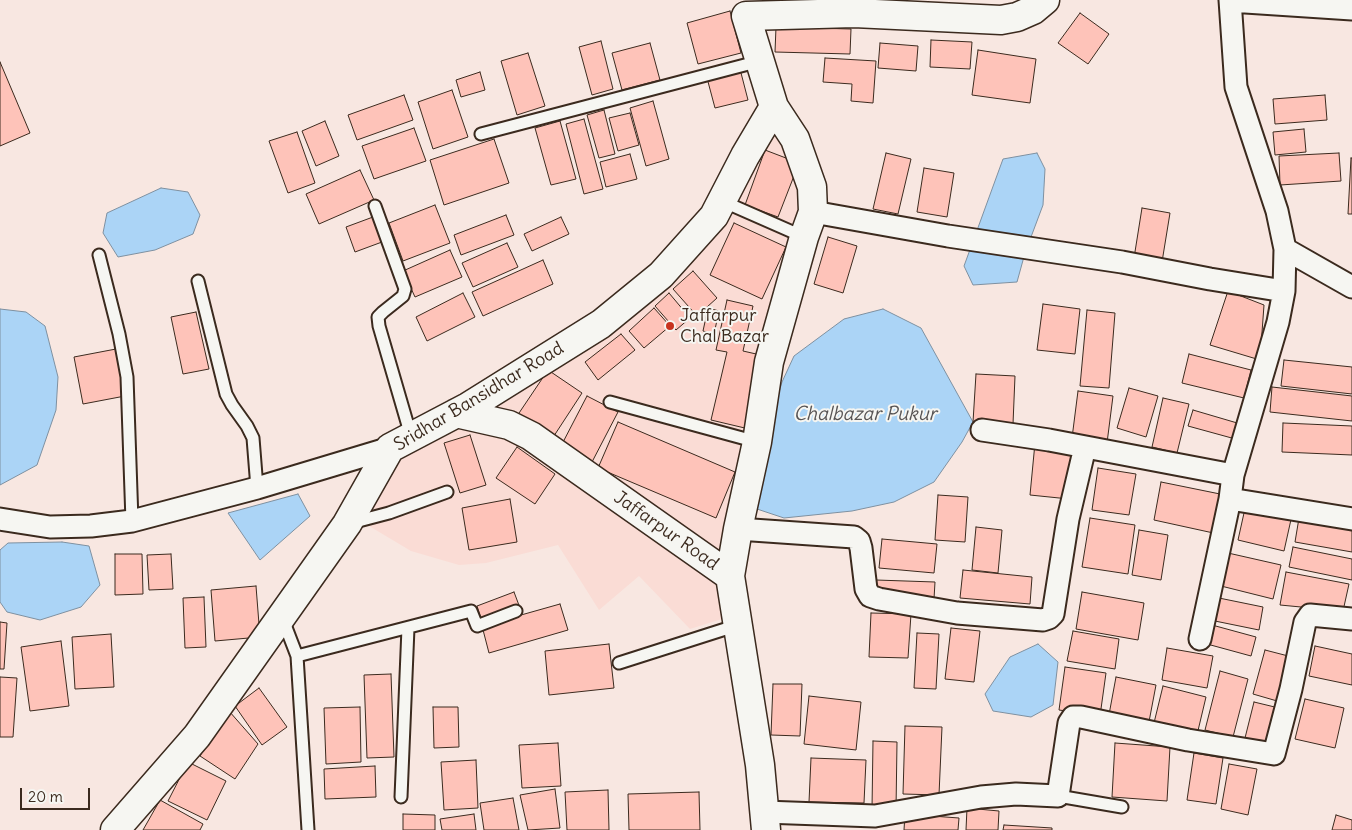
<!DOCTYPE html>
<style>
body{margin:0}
#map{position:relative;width:1352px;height:830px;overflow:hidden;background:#f8e7e1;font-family:Delius,sans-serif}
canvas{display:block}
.scale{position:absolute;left:20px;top:788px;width:70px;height:22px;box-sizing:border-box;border:2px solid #3b2a1e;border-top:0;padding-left:6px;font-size:15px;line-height:18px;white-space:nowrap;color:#3b2a1e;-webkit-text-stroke:4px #f6f6f2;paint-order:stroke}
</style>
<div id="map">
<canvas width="1352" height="830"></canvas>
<div class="scale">20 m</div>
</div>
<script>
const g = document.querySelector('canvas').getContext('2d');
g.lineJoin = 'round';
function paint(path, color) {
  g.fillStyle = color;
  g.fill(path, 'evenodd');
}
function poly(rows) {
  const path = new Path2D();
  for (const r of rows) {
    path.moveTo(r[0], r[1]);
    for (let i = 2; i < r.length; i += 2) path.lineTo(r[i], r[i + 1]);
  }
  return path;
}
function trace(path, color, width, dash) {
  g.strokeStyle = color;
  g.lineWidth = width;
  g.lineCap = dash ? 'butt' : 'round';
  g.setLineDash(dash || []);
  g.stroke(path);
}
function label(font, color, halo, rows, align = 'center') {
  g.font = font + ' Delius,sans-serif';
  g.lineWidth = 4;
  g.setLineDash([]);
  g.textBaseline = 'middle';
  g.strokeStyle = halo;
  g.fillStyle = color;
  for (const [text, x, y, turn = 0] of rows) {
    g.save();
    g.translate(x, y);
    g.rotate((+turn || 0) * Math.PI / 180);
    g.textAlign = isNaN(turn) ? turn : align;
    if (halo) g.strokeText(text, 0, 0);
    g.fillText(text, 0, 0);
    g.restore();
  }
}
const built = poly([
 [772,128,804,156,800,213,721,559,477,412,598,336],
 [448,425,507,432,721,580,725,618,690,629,639,576,599,610,558,545,486,563,459,565,411,551,359,520,391,455]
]);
const water = poly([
 [1037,153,1045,169,1043,205,1025,253,1017,282,973,285,964,266,1003,159,1037,153],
 [161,188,188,192,200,215,193,234,155,250,118,257,103,233,107,213,161,188],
 [0,309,26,312,45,326,58,377,56,410,37,465,0,485,0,309],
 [883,309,921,328,973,422,962,442,934,482,894,502,852,511,784,518,754,508,770,423,782,382,794,356,844,319,883,309],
 [298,494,310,516,260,560,228,513,298,494],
 [62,542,89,546,100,585,81,607,40,620,7,612,0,602,0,550,8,543,62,542],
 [1038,644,1058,662,1053,705,1031,717,993,711,985,694,1010,657,1038,644]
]);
const building = poly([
 [730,11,741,53,698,64,687,23,730,11],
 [1080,13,1109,34,1088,64,1058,43,1080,13],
 [776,27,851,29,850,54,775,52,776,27],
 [931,40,972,42,970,69,930,67,931,40],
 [601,41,613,89,592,95,579,47,601,41],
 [650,43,660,80,622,90,612,53,650,43],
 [880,43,918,46,916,71,878,68,880,43],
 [978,50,1036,59,1030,103,972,95,978,50],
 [528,53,545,106,517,115,501,61,528,53],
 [825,58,876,61,873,103,851,101,852,84,823,82,825,58],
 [0,62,30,133,0,146,0,62],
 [740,69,748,100,715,108,707,78,740,69],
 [480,72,485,90,461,97,456,80,480,72],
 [452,90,468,137,433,149,418,102,452,90],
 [404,95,413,120,357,140,348,115,404,95],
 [1325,95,1327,120,1275,124,1273,99,1325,95],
 [653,101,669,159,646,166,630,108,653,101],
 [604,110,615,154,599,158,587,115,604,110],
 [630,113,639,145,618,151,609,118,630,113],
 [584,119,603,189,584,194,566,124,584,119],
 [325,121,339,156,316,166,302,131,325,121],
 [560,121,576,179,551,185,535,128,560,121],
 [414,128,426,161,374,179,362,146,414,128],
 [1304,129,1306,152,1275,155,1273,132,1304,129],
 [297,132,315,183,288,193,269,141,297,132],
 [494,139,509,183,444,205,430,160,494,139],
 [765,150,799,163,778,217,745,205,765,150],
 [886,153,911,159,898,214,873,209,886,153],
 [1339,153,1341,181,1280,185,1279,156,1339,153],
 [630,154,637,179,606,187,600,162,630,154],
 [1351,158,1352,158,1352,214,1348,214,1351,158],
 [924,168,954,173,947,217,917,212,924,168],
 [360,170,374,200,319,224,306,194,360,170],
 [435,205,450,243,403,261,389,223,435,205],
 [1142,208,1170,213,1162,262,1134,258,1142,208],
 [506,215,514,235,461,255,454,235,506,215],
 [373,217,382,242,355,252,346,227,373,217],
 [561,217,569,234,532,251,524,234,561,217],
 [734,223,786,247,762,299,710,275,734,223],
 [828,237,857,246,843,293,814,284,828,237],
 [507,243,518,267,473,287,462,263,507,243],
 [450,250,462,277,415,297,403,271,450,250],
 [543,260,553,284,483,316,472,292,543,260],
 [693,271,717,298,697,316,673,289,693,271],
 [1228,291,1264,305,1260,360,1210,345,1228,291],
 [463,293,475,317,427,341,416,317,463,293],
 [669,293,690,318,676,330,655,306,669,293],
 [727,300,753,306,743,351,765,356,749,429,711,420,727,352,716,350,727,300],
 [1043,304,1080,309,1075,354,1037,350,1043,304],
 [654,308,670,326,644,348,629,331,654,308],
 [708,308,719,311,714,334,703,331,708,308],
 [1087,310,1115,313,1109,388,1080,386,1087,310],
 [196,312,209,369,183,374,171,317,196,312],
 [621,334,635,350,598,380,585,362,621,334],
 [116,349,125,396,83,404,74,357,116,349],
 [1189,354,1251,370,1244,398,1182,383,1189,354],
 [1284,360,1352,367,1352,394,1281,386,1284,360],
 [548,370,582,393,550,442,515,419,548,370],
 [976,374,1015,376,1013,424,973,422,976,374],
 [1272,387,1352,396,1352,421,1270,412,1272,387],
 [1129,388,1158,396,1146,437,1117,428,1129,388],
 [1078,391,1113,396,1107,443,1072,438,1078,391],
 [587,396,618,412,592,462,561,446,587,396],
 [1163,398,1189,404,1177,453,1152,447,1163,398],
 [1193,410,1244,425,1239,440,1188,426,1193,410],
 [618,422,735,472,716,518,598,468,618,422],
 [1283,423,1352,426,1352,455,1282,452,1283,423],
 [470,435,486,485,460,493,444,443,470,435],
 [1035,443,1074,447,1069,499,1030,495,1035,443],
 [517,447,555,474,535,504,496,478,517,447],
 [1098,468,1136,474,1129,515,1092,510,1098,468],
 [1161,482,1225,495,1218,534,1154,520,1161,482],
 [938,495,968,497,965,542,935,540,938,495],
 [510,499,517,542,469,550,462,508,510,499],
 [1246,504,1292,515,1284,551,1238,540,1246,504],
 [1090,518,1135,525,1128,574,1082,567,1090,518],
 [1299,518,1352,528,1352,552,1295,542,1299,518],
 [976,527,1002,530,998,573,972,570,976,527],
 [1139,530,1168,535,1161,580,1132,575,1139,530],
 [882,539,937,544,934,573,879,568,882,539],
 [1293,547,1352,559,1352,580,1289,567,1293,547],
 [1228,553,1281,565,1273,599,1221,586,1228,553],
 [115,554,142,554,143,594,115,595,115,554],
 [171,554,173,589,149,590,147,555,171,554],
 [963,570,1032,577,1030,604,960,598,963,570],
 [1286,572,1349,584,1343,611,1280,605,1286,572],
 [876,580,935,582,934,599,876,597,876,580],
 [256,586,260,637,215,641,211,590,256,586],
 [514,592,520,608,482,622,477,606,514,592],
 [1082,592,1144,603,1138,640,1076,629,1082,592],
 [204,597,206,647,185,648,183,598,204,597],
 [1214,597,1263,607,1259,630,1210,620,1214,597],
 [560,604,568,630,489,653,482,626,560,604],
 [871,613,911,614,908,658,869,657,871,613],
 [0,622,7,623,4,669,0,669,0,622],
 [1212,625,1256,637,1251,656,1207,644,1212,625],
 [951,628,980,631,974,682,945,679,951,628],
 [1073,631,1119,639,1115,669,1067,661,1073,631],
 [917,633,939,634,936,689,914,688,917,633],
 [111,634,114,687,75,689,72,637,111,634],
 [61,641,69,706,30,711,21,647,61,641],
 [609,644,614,688,549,695,545,651,609,644],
 [1315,646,1352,654,1352,685,1309,676,1315,646],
 [1167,648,1213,656,1207,688,1162,680,1167,648],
 [1265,650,1296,658,1284,703,1253,694,1265,650],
 [1065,667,1106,673,1100,716,1059,710,1065,667],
 [1220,671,1248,679,1233,737,1205,730,1220,671],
 [391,674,394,757,367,758,364,675,391,674],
 [0,677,17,678,13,737,0,737,0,677],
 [1116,677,1156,685,1148,727,1108,720,1116,677],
 [773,684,802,684,800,736,771,735,773,684],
 [1163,686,1206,697,1196,739,1153,727,1163,686],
 [259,688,287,727,262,745,235,706,259,688],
 [809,696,861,702,856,750,804,744,809,696],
 [1305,699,1344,708,1335,748,1295,739,1305,699],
 [1254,702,1283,709,1272,752,1243,746,1254,702],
 [360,707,361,762,326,764,324,708,360,707],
 [433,707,458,707,459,747,434,748,433,707],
 [229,711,258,744,235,779,200,756,229,711],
 [905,726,942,727,939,795,903,794,905,726],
 [873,741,897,742,896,810,872,809,873,741],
 [558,743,561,786,522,788,519,745,558,743],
 [1115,743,1170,747,1167,801,1112,797,1115,743],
 [1194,753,1223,758,1216,804,1187,800,1194,753],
 [811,758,866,760,864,803,809,802,811,758],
 [476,760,478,808,444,810,441,762,476,760],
 [188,762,226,781,207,820,168,801,188,762],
 [1229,764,1257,769,1248,815,1221,809,1229,764],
 [375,766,376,797,325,799,324,769,375,766],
 [555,789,560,828,528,830,520,795,555,789],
 [608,790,609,830,567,830,565,792,608,790],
 [699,792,700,830,629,830,628,794,699,792],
 [513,798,519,830,484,830,480,803,513,798],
 [160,800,203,824,200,830,143,830,160,800],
 [967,808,999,811,998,830,966,830,967,808],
 [403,814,435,815,435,830,403,830,403,814],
 [474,814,476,830,442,830,440,819,474,814],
 [905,814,959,818,958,830,904,830,905,814],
 [1336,815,1352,820,1352,830,1332,830,1336,815],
 [1004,825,1052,828,1052,830,1003,830,1004,825]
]);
const service = poly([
 [481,134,760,61],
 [722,201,804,237],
 [375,206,405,289,403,296,383,312,378,317,379,326,411,436],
 [99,255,119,334,127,377,132,521],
 [198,281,226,394,232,405,247,426,253,438,257,488],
 [610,402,757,442],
 [351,523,389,513,447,492],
 [282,617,297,656,308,830],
 [297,656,471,611,477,626,516,611],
 [619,663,738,625],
 [1058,796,1122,807],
 [401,797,408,628]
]);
const minor = poly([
 [1230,1,1352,9],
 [813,212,948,236,1122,262,1210,279,1284,291],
 [1285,249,1352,287],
 [982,430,1049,440,1233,475],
 [1230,499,1352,519],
 [0,519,50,527,91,526,132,521,257,488,390,448],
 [738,529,854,537,859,541,861,548,866,589,870,596,879,599,957,613,1043,620,1049,618,1053,614,1068,519,1085,447],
 [1200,639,1230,499,1233,475,1278,322,1284,291,1285,249,1277,211,1236,87,1230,0],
 [764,812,875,816,981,797,1016,794,1058,796,1069,723,1073,717,1081,717,1188,740,1274,754,1291,689,1305,622,1310,615,1352,619]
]);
const tertiary = poly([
 [456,413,509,425,531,436,730,576,760,765,766,830],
 [730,576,738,529,757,442,769,362,804,237,813,212,812,187,795,139,774,107,746,16,854,13,1001,20,1017,17,1033,10,1045,0],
 [115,830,197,736,347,524,390,448,468,407,601,324,661,275,714,216,745,156,774,107]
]);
const markers = [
 [670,326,5,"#c8321e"]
];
const poiNames = [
 ["Jaffarpur",680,316],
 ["Chal Bazar",680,337]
];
const streetNames = [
 ["Sridhar Bansidhar Road",479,397,-31],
 ["Jaffarpur Road",666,531,35]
];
const waterNames = [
 ["Chalbazar Pukur",865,415]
];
paint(built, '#fadcd5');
paint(water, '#abd4f6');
trace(water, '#7e90a0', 1);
paint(building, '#fec3b9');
trace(building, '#3b2a1e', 1);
trace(service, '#3b2a1e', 15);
trace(minor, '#3b2a1e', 25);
trace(tertiary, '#3b2a1e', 31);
trace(service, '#f6f6f2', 11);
trace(minor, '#f6f6f2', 21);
trace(tertiary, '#f6f6f2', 28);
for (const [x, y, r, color] of markers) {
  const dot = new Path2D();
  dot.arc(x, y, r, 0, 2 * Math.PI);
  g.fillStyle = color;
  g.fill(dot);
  trace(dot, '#f6f6f2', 2);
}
label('18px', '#3b2a1e', '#f6f6f2', poiNames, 'left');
label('18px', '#3b2a1e', '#f6f6f2', streetNames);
label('italic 19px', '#575454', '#f6f6f2', waterNames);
</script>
